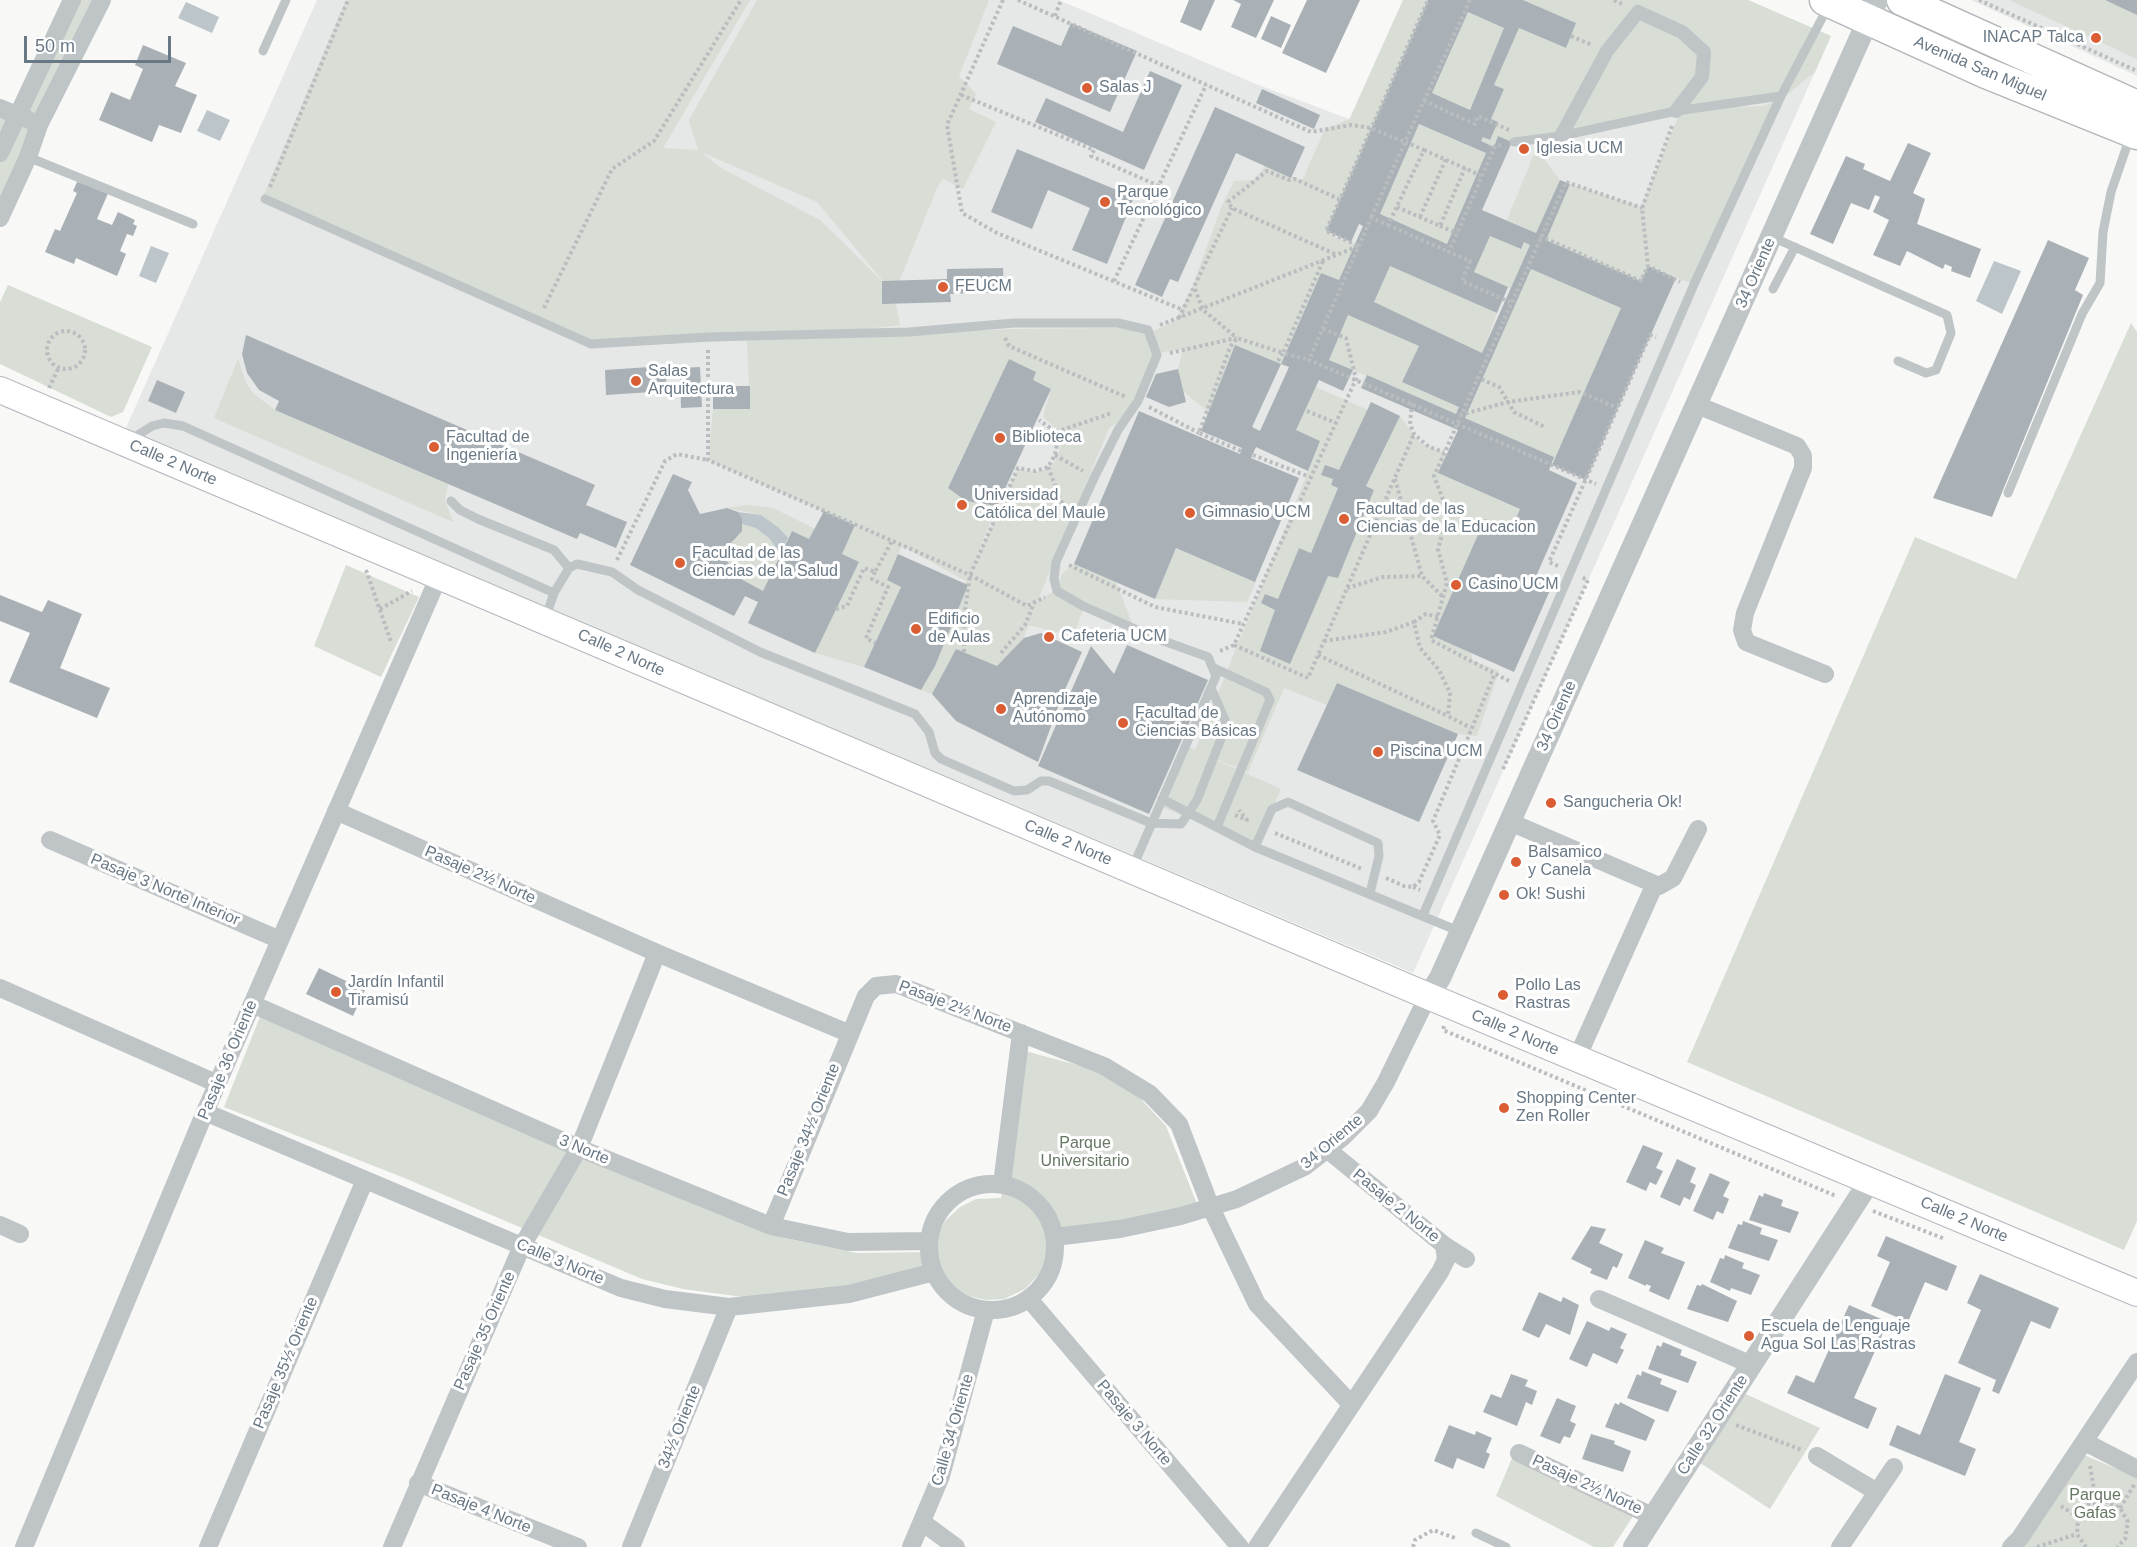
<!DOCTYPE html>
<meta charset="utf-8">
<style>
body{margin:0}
#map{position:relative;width:2137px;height:1547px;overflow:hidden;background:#f8f8f6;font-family:Arial,sans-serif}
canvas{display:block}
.scale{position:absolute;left:24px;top:36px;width:147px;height:27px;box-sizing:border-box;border:3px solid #697885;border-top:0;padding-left:8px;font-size:18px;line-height:21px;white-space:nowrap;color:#697885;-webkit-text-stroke:4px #fff;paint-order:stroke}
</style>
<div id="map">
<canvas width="2137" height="1547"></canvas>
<div class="scale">50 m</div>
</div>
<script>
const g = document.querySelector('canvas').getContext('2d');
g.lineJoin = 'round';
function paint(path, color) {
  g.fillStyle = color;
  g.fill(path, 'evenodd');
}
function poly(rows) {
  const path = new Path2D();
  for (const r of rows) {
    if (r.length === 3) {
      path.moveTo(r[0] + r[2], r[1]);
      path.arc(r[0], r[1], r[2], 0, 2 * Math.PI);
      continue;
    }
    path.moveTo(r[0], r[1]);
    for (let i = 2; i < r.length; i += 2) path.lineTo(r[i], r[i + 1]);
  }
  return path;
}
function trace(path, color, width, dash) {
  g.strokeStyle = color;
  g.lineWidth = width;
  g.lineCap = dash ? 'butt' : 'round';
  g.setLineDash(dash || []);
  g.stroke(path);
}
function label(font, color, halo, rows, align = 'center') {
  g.font = font + ' Arial,sans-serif';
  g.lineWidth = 6;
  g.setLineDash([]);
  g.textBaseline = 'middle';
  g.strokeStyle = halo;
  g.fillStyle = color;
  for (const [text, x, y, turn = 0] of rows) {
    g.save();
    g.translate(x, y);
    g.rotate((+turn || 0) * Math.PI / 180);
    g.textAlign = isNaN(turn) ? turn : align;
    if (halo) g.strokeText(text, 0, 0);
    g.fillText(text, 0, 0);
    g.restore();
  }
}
const built = poly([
 [317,0,1059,0,1256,84,1349,119,1403,0,1748,0,1831,36,1413,973,125,430],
 [1971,0,2137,0,2137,76]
]);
const green = poly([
 [72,0,102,0,0,218,0,161,11,135,0,130,0,108,19,116],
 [346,0,750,0,663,148,698,150,689,120,757,0,989,0,959,76,976,94,969,109,996,122,963,189,943,179,937,188,894,294,900,325,785,338,1015,329,1120,328,1146,335,1154,355,1135,404,1120,422,1109,428,1037,602,1057,589,1062,574,1074,564,1116,582,1134,628,1085,605,1073,636,1028,625,1024,638,997,666,956,649,932,694,921,690,935,666,966,581,902,546,887,580,901,587,864,667,815,653,859,562,842,554,855,525,708,460,713,409,750,409,747,340,591,348,261,201],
 [701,152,817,202,887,286,820,220,721,168],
 [1009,359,1036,372,1033,380,1051,389,1043,417,1060,432,1061,442,1058,457,1049,469,1035,472,1018,469,973,565,997,506,966,501,948,487],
 [1403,0,1428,0,1326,231,1335,237,1355,244,1339,280,1321,273,1281,364,1235,345,1201,431,1208,412,1183,391,1178,369,1183,349,1159,353,1149,333,1175,321,1193,285,1222,205,1234,181,1254,180,1266,165,1302,181,1325,129,1350,119],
 [1523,0,1748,0,1831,36,1815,72,1783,98,1736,107,1763,106,1777,101,1698,286,1648,266,1641,281,1546,240,1570,184,1641,207,1679,115,1562,139,1559,134,1512,142,1498,136,1494,147,1481,141,1483,137,1490,140,1498,122,1491,119,1504,89,1494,85,1519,28,1565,48,1576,24],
 [2009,0,2105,0,2137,15,2137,59],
 [1468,12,1504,28,1470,110,1432,93],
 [1419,124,1486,153,1447,244,1380,214],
 [1536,149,1560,180,1536,233,1507,220],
 [1490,236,1520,249,1524,242,1530,245,1511,289,1474,272],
 [1390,266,1497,313,1482,353,1374,302],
 [1531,269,1621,308,1552,465,1554,457,1465,418],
 [8,285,152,347,123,412,111,417,0,364,0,302],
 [1348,315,1419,346,1402,382,1459,407,1456,414,1329,360],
 [2131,323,2137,332,2137,1221,2124,1250,1687,1062,1915,537,2016,579],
 [238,359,246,383,254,394,275,410,448,484,445,500,453,522,214,418],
 [1316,387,1368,410,1339,470,1325,466,1322,475,1333,479,1331,485,1338,488,1311,553,1299,548,1278,599,1265,594,1275,610,1328,576,1338,578,1374,490,1366,486,1400,416,1419,442,1447,454,1439,474,1520,509,1511,530,1485,519,1433,636,1472,653,1472,660,1499,671,1477,736,1458,734,1337,683,1327,705,1284,688,1248,772,1201,753,1281,789,1255,847,1162,807,1189,747,1195,750,1320,442,1296,430],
 [747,505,773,508,815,529,809,539,792,531,788,538,761,515,727,508],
 [742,524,756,528,770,539,780,554,763,591,741,579,721,554],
 [1176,548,1256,581,1247,602,1155,599],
 [346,565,419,597,381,677,314,646],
 [260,1017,604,1165,784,1238,857,1253,932,1252,936,1237,945,1221,960,1207,976,1199,1001,1198,1025,1051,1096,1070,1139,1097,1166,1126,1197,1204,1117,1225,1050,1231,1051,1246,1044,1269,1025,1289,1004,1299,986,1300,969,1296,954,1287,936,1265,857,1285,743,1297,683,1289,642,1279,402,1177,224,1107],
 [1728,1386,1820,1428,1770,1509,1685,1453],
 [2079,1453,2137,1477,2137,1547,2017,1547],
 [1513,1456,1637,1510,1613,1547,1594,1547,1496,1496]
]);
const water = poly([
 [186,2,219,17,212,33,178,18],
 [207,110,230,120,220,141,197,131],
 [151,246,169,253,156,283,139,276],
 [1994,261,2021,271,2002,314,1976,301],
 [738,512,761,515,779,528,788,538,780,554,770,539,756,528,742,524]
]);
const building = poly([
 [1189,0,1215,0,1201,31,1180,22],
 [1233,0,1274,0,1256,38,1231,27,1241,4],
 [1307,0,1360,0,1326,73,1282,53],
 [1428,0,1523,0,1576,23,1566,48,1519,28,1494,85,1504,89,1491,119,1498,122,1490,140,1483,137,1481,141,1494,147,1498,136,1512,142,1482,210,1536,233,1560,180,1570,184,1546,240,1641,281,1648,266,1676,278,1586,480,1552,465,1621,308,1531,269,1465,418,1554,457,1549,470,1577,483,1534,581,1551,588,1514,672,1433,636,1485,519,1511,530,1520,509,1438,473,1458,430,1361,388,1367,375,1456,414,1459,407,1402,382,1419,346,1348,315,1329,360,1353,370,1343,391,1319,380,1296,430,1320,441,1308,471,1256,447,1251,458,1299,478,1255,582,1176,548,1155,599,1074,564,1139,411,1240,454,1242,448,1201,431,1235,345,1281,364,1252,427,1260,431,1289,367,1281,364,1321,273,1339,280,1363,226,1359,224,1351,242,1326,231],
 [1468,12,1504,28,1470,110,1432,93],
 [1419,124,1486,153,1447,244,1380,214],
 [1490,236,1521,249,1524,242,1530,245,1482,353,1374,302,1390,266,1497,313,1508,287,1474,272],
 [2105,0,2137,0,2137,15],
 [1271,16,1291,25,1281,48,1261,39],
 [1071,23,1137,51,1110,112,997,64,1013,26,1061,46],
 [143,45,186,63,175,86,197,95,181,133,159,125,152,142,99,120,111,92,130,100,143,69,135,65],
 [1150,71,1182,85,1144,170,1035,122,1046,98,1123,132],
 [1262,89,1320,115,1314,129,1256,103],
 [1215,107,1305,147,1291,178,1236,153,1178,282,1170,279,1162,297,1135,285],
 [1908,143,1931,153,1913,193,1925,199,1917,224,1981,249,1970,278,1951,271,1952,267,1945,264,1943,269,1907,251,1900,266,1873,255,1889,220,1873,212,1880,197,1875,195,1869,210,1851,203,1833,244,1810,234,1846,156,1865,164,1863,169,1890,181],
 [1017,149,1134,197,1107,264,1072,250,1090,208,1048,190,1032,229,991,212],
 [77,182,109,191,97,219,112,225,118,212,135,220,133,224,137,226,133,236,127,234,120,251,126,254,117,276,76,258,74,264,45,252,55,229,60,231,77,193,73,191],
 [2048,240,2089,258,2075,290,2083,295,1992,517,1933,498],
 [1003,268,1004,292,950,294,951,302,882,304,882,281,947,279,947,269],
 [246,335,595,485,586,505,627,522,616,548,580,533,577,539,275,410,279,401,259,390,247,373,242,354],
 [1009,359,1036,372,1033,380,1051,389,997,506,966,501,948,488],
 [665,366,667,391,606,395,605,370],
 [700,367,702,407,681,408,680,368],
 [1178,369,1186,402,1169,407,1146,397,1156,374],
 [157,380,185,392,176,413,148,401],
 [713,386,750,386,750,409,713,409],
 [1371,402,1400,416,1366,486,1374,490,1338,578,1328,576,1290,664,1260,651,1275,610,1261,603,1265,594,1278,599,1299,548,1311,553,1338,488,1331,485,1333,479,1321,475,1325,465,1339,470],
 [673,474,692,482,688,490,700,514,727,508,738,512,742,519,742,531,721,554,741,579,763,591,792,531,809,539,824,511,855,525,842,554,859,562,815,653,748,623,758,602,745,596,734,616,630,565],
 [898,554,968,585,935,666,921,690,864,667,901,587,887,580],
 [0,595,42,612,48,600,82,614,60,668,110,688,97,718,9,682,30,633,0,621],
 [1041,633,1082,652,1062,696,1038,762,956,721,932,694,956,649,997,666,1024,638],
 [1127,645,1208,680,1149,814,1038,766,1091,646,1114,674],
 [1337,683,1458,734,1419,822,1297,770],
 [319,968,365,990,353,1016,306,994],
 [1643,1145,1663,1153,1656,1168,1663,1171,1656,1185,1650,1182,1646,1191,1626,1182],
 [1677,1159,1696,1168,1690,1182,1696,1185,1690,1200,1684,1197,1680,1206,1660,1197],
 [1710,1173,1730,1182,1723,1196,1729,1199,1723,1214,1717,1211,1713,1220,1693,1211],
 [1764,1193,1783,1200,1781,1206,1799,1212,1790,1233,1749,1220,1759,1195,1763,1197],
 [1743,1221,1762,1228,1760,1234,1778,1240,1769,1261,1728,1248,1738,1224,1742,1225],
 [1591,1226,1606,1229,1599,1243,1623,1254,1617,1268,1613,1266,1607,1280,1590,1273,1592,1269,1571,1259],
 [1886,1236,1957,1266,1947,1291,1925,1282,1908,1322,1871,1306,1890,1262,1877,1256],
 [1645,1240,1664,1248,1661,1253,1685,1262,1669,1300,1649,1291,1651,1286,1646,1284,1646,1286,1628,1278],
 [1725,1255,1744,1263,1742,1268,1760,1275,1751,1295,1731,1288,1730,1291,1710,1282,1720,1258,1724,1259],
 [1980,1274,2059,1308,2050,1329,2031,1321,1999,1394,1992,1391,1996,1380,1958,1363,1981,1310,1967,1303],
 [1702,1284,1737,1301,1728,1322,1687,1309,1697,1285,1701,1286],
 [1539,1292,1561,1302,1563,1297,1579,1305,1570,1335,1546,1324,1539,1338,1522,1330],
 [1849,1305,1888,1322,1854,1398,1877,1408,1868,1429,1787,1393,1796,1375,1814,1383],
 [1587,1321,1609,1331,1611,1327,1627,1334,1620,1348,1624,1350,1617,1364,1593,1353,1587,1367,1569,1359],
 [1663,1342,1682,1350,1680,1355,1697,1362,1688,1383,1648,1369,1657,1345,1661,1347],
 [1642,1371,1662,1379,1660,1384,1677,1391,1668,1412,1627,1398,1637,1374,1641,1376],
 [1511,1374,1528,1380,1525,1386,1537,1391,1532,1405,1526,1402,1517,1426,1483,1412,1491,1394,1501,1398],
 [1945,1374,1981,1388,1959,1442,1976,1449,1965,1476,1889,1445,1897,1425,1920,1435],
 [1557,1398,1576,1406,1570,1421,1576,1424,1570,1438,1564,1436,1560,1444,1540,1436],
 [1620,1402,1655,1420,1646,1441,1605,1427,1615,1403,1619,1405],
 [1449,1425,1475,1435,1476,1431,1492,1438,1486,1452,1490,1454,1484,1469,1457,1458,1453,1469,1434,1461],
 [1591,1434,1615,1441,1614,1444,1631,1451,1623,1472,1582,1459]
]);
const path = poly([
 [1003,0,947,125,962,213,997,233,1183,310],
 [1018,0,1311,132,1351,125,1371,128,1405,142,1371,218],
 [1614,0,1624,5],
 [1979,0,2137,71],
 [1055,16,1061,0],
 [1571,36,1592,45],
 [961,95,1094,150,1091,156,1159,186],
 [1424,101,1470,0],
 [1672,126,1642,208,1648,266,1680,282],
 [1509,130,1478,116,1475,124,1424,101,1405,142,1424,150,1388,225,1371,218,1309,360,1596,484],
 [1501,145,1495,146,1449,252,1470,261,1462,281,1510,302],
 [1424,150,1482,176],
 [270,187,348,0],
 [1397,207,1440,226,1465,168],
 [1420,217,1446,159],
 [1388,225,1449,252],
 [1440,226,1457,233],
 [1540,236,1641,281,1648,266],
 [1335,254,1232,208,1228,202,1267,171,1289,180,1295,179,1339,199],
 [1114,281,1206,85],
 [1195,289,1203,310,1237,338],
 [544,308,612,169,654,141,741,0],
 [1179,318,1232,208],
 [1160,325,1359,246,1326,231,1428,0],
 [66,350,19],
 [1005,338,1009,346,1126,397],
 [708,350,708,460,970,575,1027,606,1045,597],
 [1170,353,1236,338],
 [1278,361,1283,353,1309,360],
 [1476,377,1499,387,1514,412,1545,427],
 [49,388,59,367],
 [1412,403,1410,424,1414,434,1429,447,1444,452],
 [1149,407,1199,433],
 [1307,411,1336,423],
 [1460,415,1508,402,1579,392,1618,408],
 [1056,432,1112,413],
 [1241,451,1199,433,1230,347,1237,338,1283,353,1323,261],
 [1055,455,1083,471],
 [1253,455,1310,477],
 [1048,467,1065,511],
 [1395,479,1422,576,1442,596],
 [617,560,665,461,677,454,708,460],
 [1069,565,1155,607,1243,624],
 [1558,566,1549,562,1650,335,1656,337],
 [366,570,391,642],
 [875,572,872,579,888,587,866,638,875,643],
 [1347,588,1383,577,1422,576],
 [380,609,412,591],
 [836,609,847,606,864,568,875,572,892,541],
 [1438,617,1426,614,1414,622,1420,648,1439,670,1450,693,1448,716,1471,728],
 [1324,641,1386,632,1414,622],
 [1234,645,1308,678,1414,434],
 [1220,651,1234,645,1356,379,1346,338,1323,329],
 [964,652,964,618,970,575,1018,468,1035,471,1048,467,1055,455,1058,440,1056,432,1039,420],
 [1001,653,1025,625,1034,603],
 [1318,655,1448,716],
 [1509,681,1431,640,1447,583,1438,549,1448,513,1434,476,1566,182,1642,208],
 [1503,769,1588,580,1581,577],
 [1235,815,1247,820,1239,810],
 [1275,833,1362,869],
 [1386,878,1404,886,1413,887,1419,882,1440,835,1433,821,1495,673],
 [1413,887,1420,890],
 [1444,1026,1443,1030,1836,1196],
 [1873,1211,1945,1239],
 [1736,1425,1802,1450],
 [2090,1466,2096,1501],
 [2061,1506,2078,1517],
 [2120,1508,2134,1485],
 [1413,1547,1415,1540,1433,1530,1455,1538],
 [2037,1547,2077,1534],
 [2086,1547,2077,1534,2078,1517,2089,1504,2105,1501,2120,1508,2128,1522,2125,1539,2117,1547]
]);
const service = poly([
 [263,51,286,0],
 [1514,142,1561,136,1676,111,1781,96],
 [28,157,193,224],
 [265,199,591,344,708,337,909,332,1014,323,1118,323,1148,330,1157,355,1138,401,1118,430,1094,478,1056,562,1054,579,1057,591,1083,606,1158,639,1208,657,1216,676,1132,869],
 [1772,237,1947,315,1951,333,1936,370,1926,373,1898,361],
 [1773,289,1795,247],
 [130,440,152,426,164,423,183,426,554,593,569,568,577,564,612,572,638,590,760,652,915,714,929,732,935,753,941,759,1014,791,1027,790,1041,781,1049,781,1151,823,1181,824,1197,800,1222,736,1225,720,1211,688],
 [2008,493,2082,314,2100,283,2103,232,2111,192,2131,134],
 [451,501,460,510,478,519,554,550,569,568],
 [545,619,554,593],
 [1212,667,1266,692,1270,700,1217,827],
 [1162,799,1255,847,1461,932],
 [1255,847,1272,809,1288,802,1378,843,1379,856,1370,893],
 [1423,915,1695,282,1781,96,1829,5],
 [1476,1533,1506,1547]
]);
const pedestrian = poly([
 [1561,136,1607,51,1638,12,1682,32,1704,52,1702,77,1676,111]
]);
const minor = poly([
 [0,108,29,120],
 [0,153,72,0],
 [0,218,28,157,39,125,102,0],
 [1697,405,1797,446,1803,456,1803,468,1745,613,1742,630,1746,642,1825,674],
 [336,811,657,953,848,1033],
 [1510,822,1659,886,1673,878,1698,829],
 [50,840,280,940],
 [0,988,218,1084],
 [252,1004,579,1148,771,1226,848,1242,929,1241],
 [1577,1058,1654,886],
 [205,1112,621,1288,665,1299,729,1307,849,1294,934,1272],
 [1328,1150,1444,1245,1466,1259],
 [992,1247,63],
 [1002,1184,1021,1033],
 [0,1225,20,1234],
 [771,1226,866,996,876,986,896,984,1104,1066,1150,1094,1179,1124,1211,1208,1257,1304,1351,1404],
 [1055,1237,1120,1229,1181,1216,1237,1199,1304,1167,1343,1137,1369,1111,1386,1082,1428,996],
 [1029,1299,1240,1547],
 [1599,1299,1752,1365],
 [2085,1442,2137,1469],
 [1519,1453,1654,1517],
 [1817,1456,1877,1492],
 [418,1483,578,1547],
 [922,1522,956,1547],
 [24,1547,205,1112,439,576],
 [208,1547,365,1180],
 [392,1547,522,1246,579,1148,657,953],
 [631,1547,729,1307],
 [911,1547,941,1476,986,1310],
 [1257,1547,1440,1272,1446,1260,1444,1245],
 [1840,1547,1894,1467],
 [2011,1547,2020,1538,2137,1362]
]);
const tertiary = poly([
 [1428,996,1440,978,1877,0],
 [1634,1547,1869,1182]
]);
const secondary = poly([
 [0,390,1428,996,2137,1293]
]);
const trunk = poly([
 [1825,0,1986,73,2137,134],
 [1902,0,2137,106]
]);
const markers = [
 [2096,38,6,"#da5d34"],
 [1087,88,6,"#da5d34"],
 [1524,149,6,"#da5d34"],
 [1105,202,6,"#da5d34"],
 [943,287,6,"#da5d34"],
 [636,381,6,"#da5d34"],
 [1000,438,6,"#da5d34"],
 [434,447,6,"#da5d34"],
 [962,505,6,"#da5d34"],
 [1190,513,6,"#da5d34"],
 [1344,519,6,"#da5d34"],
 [680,563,6,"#da5d34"],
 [1456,585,6,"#da5d34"],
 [916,629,6,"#da5d34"],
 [1049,637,6,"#da5d34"],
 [1001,709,6,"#da5d34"],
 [1123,723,6,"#da5d34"],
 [1378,752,6,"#da5d34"],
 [1551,803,6,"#da5d34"],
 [1516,862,6,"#da5d34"],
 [1504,895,6,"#da5d34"],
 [336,992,6,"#da5d34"],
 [1503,995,6,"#da5d34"],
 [1504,1108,6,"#da5d34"],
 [1749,1336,6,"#da5d34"]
];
const poiNames = [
 ["INACAP Talca",2084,38,"right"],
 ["Salas J",1099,88],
 ["Iglesia UCM",1536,149],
 ["Parque",1117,193],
 ["Tecnológico",1117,211],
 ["FEUCM",955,287],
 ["Salas",648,372],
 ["Arquitectura",648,390],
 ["Facultad de",446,438],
 ["Ingeniería",446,456],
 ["Biblioteca",1012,438],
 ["Universidad",974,496],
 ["Católica del Maule",974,514],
 ["Facultad de las",1356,510],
 ["Ciencias de la Educacion",1356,528],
 ["Gimnasio UCM",1202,513],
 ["Facultad de las",692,554],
 ["Ciencias de la Salud",692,572],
 ["Casino UCM",1468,585],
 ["Edificio",928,620],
 ["de Aulas",928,638],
 ["Cafeteria UCM",1061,637],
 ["Aprendizaje",1013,700],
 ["Autónomo",1013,718],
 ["Facultad de",1135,714],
 ["Ciencias Básicas",1135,732],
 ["Piscina UCM",1390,752],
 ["Sangucheria Ok!",1563,803],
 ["Balsamico",1528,853],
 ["y Canela",1528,871],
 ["Ok! Sushi",1516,895],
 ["Jardín Infantil",348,983],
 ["Tiramisú",348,1001],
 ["Pollo Las",1515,986],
 ["Rastras",1515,1004],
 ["Shopping Center",1516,1099],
 ["Zen Roller",1516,1117],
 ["Escuela de Lenguaje",1761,1327],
 ["Agua Sol Las Rastras",1761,1345]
];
const streetNames = [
 ["Avenida San Miguel",1980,69,23],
 ["34 Oriente",1756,273,-66],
 ["Calle 2 Norte",173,463,23],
 ["Calle 2 Norte",621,653,24],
 ["34 Oriente",1557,716,-66],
 ["Calle 2 Norte",1068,843,23],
 ["Pasaje 2½ Norte",480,875,24],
 ["Pasaje 3 Norte Interior",165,890,23],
 ["Pasaje 2½ Norte",955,1007,21],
 ["Calle 2 Norte",1515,1033,23],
 ["Pasaje 36 Oriente",228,1060,-67],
 ["Pasaje 34½ Oriente",809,1130,-68],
 ["34 Oriente",1332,1142,-40],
 ["3 Norte",584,1150,23],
 ["Pasaje 2 Norte",1396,1206,39],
 ["Calle 2 Norte",1964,1220,23],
 ["Calle 3 Norte",560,1262,23],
 ["Pasaje 35 Oriente",485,1331,-66],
 ["Pasaje 35½ Oriente",286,1363,-67],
 ["Pasaje 3 Norte",1134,1423,50],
 ["Calle 32 Oriente",1713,1425,-57],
 ["34½ Oriente",680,1427,-68],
 ["Calle 34 Oriente",953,1430,-74],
 ["Pasaje 2½ Norte",1587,1485,25],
 ["Pasaje 4 Norte",481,1509,22]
];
const parkNames = [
 ["Parque",1085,1144],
 ["Universitario",1085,1162],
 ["Parque",2095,1496],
 ["Gafas",2095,1514]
];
paint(built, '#e6e7e7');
paint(green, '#d8ddd5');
paint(water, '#bbc5ca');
paint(building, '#a9b1b6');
trace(secondary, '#b4b9be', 28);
trace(trunk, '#b3b7ba', 33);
trace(path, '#babdbf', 4, [3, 3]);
trace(service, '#bfc4c7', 9);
trace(pedestrian, '#bfc4c7', 14);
trace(minor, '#bfc4c7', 18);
trace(tertiary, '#bfc4c7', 22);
trace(secondary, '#fff', 26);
trace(trunk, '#fff', 30);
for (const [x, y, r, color] of markers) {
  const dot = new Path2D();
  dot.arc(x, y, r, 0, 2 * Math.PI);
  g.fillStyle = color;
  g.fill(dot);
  trace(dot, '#fff', 2);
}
label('16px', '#697885', '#fff', poiNames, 'left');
label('16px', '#697885', '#fff', streetNames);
label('16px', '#667863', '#fff', parkNames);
</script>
